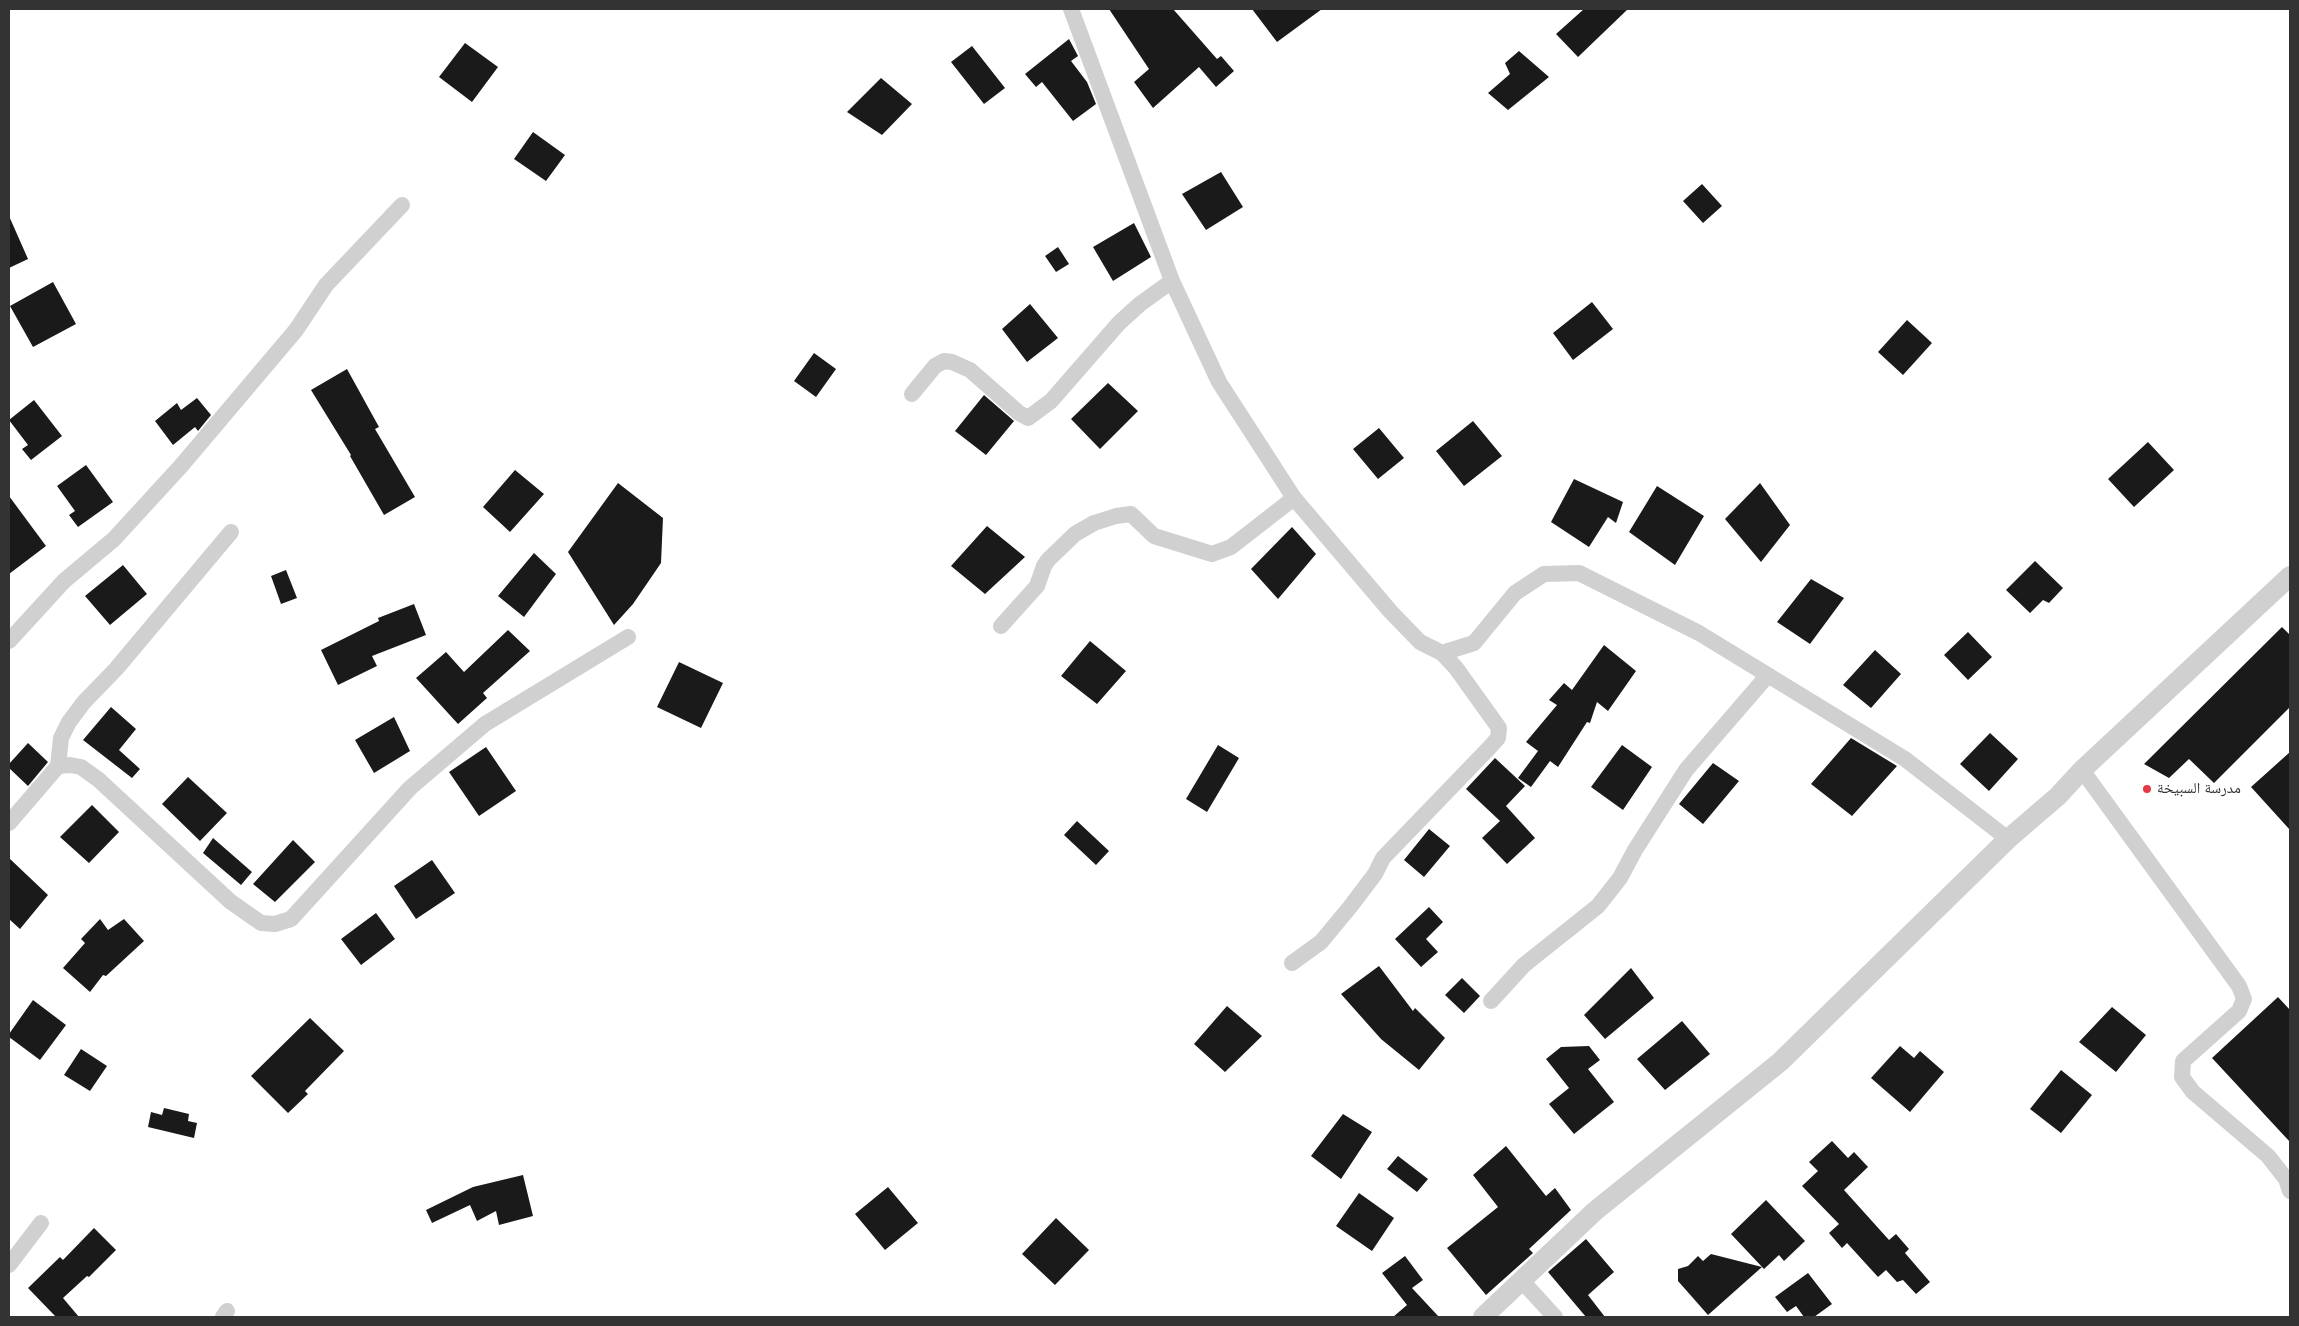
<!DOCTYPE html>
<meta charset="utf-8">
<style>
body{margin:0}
#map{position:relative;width:2299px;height:1326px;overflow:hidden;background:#fff;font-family:Helvetica,sans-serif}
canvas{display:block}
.frame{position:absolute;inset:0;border:10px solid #333;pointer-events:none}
</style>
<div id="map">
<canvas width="2299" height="1326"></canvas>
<div class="frame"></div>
</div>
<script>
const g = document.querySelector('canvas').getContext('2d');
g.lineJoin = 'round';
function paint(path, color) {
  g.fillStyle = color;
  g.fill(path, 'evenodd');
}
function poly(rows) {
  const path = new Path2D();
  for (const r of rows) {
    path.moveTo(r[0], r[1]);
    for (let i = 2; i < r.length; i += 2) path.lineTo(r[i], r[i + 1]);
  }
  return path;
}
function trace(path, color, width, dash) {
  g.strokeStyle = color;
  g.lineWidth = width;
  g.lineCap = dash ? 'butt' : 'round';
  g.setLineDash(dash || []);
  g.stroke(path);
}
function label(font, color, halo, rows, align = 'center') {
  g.font = font + ' Helvetica,"Noto Naskh Arabic",sans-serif';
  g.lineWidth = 5;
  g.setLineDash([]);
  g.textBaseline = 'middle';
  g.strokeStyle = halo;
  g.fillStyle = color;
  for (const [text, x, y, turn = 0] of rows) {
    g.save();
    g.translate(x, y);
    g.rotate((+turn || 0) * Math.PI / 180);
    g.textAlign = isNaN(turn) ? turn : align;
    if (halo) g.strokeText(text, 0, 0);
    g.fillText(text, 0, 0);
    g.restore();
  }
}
const building = poly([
 [1109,9,1173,9,1217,59,1221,56,1234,71,1216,87,1199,67,1153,108,1134,82,1149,69],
 [1252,9,1322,9,1277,42],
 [1584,9,1628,9,1578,57,1556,34],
 [1069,39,1078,56,1071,61,1087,82,1096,104,1073,121,1042,82,1036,87,1025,74],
 [465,43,498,67,472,102,439,77],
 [972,46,1005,88,984,104,951,62],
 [1519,51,1549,77,1508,110,1488,93,1510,74,1505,63],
 [881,78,912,104,882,135,847,112],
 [533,132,565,155,546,181,514,159],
 [1221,172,1243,207,1206,230,1182,194],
 [1702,184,1722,206,1703,223,1683,201],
 [9,216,28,259,9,268],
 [1134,223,1151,257,1113,281,1093,247],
 [1058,247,1069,264,1056,272,1045,256],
 [53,282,76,324,33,347,10,306],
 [1592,302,1613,329,1573,360,1553,333],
 [1030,304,1058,338,1027,362,1002,329],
 [1907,320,1932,343,1903,375,1878,352],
 [814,353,836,369,816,397,794,381],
 [347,369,379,427,375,429,415,497,384,515,350,456,351,455,311,390],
 [1108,383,1138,411,1100,449,1071,419],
 [984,395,1014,421,986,455,955,431],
 [197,398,211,415,198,431,195,427,173,445,155,421,177,403,181,410],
 [34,400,62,436,31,460,22,449,28,445,9,420],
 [1473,421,1502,456,1464,486,1436,451],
 [1379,428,1404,458,1378,479,1353,449],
 [2148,442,2174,470,2134,507,2108,479],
 [86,465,113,502,78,527,69,515,75,511,57,486],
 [515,470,544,494,510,532,483,507],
 [1574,479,1623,502,1616,523,1608,517,1589,547,1551,522],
 [618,483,663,518,661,563,633,604,614,625,568,552],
 [1760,483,1790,525,1761,562,1725,519],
 [1657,486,1704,516,1675,565,1629,532],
 [9,496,46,546,9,574],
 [987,526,1025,557,985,594,951,566],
 [1292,527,1316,554,1278,599,1251,569],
 [534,553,556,574,524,617,498,596],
 [2035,561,2063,588,2049,603,2043,600,2030,613,2006,590],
 [123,565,147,594,110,625,85,596],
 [286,570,297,598,281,604,271,576],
 [1811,579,1844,598,1810,644,1777,622],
 [414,604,426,635,372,656,377,666,338,685,321,650,379,621,378,618],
 [2282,627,2290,635,2290,707,2214,783,2189,759,2169,778,2144,764],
 [508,630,530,651,483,693,487,698,458,724,416,678,446,652,464,672],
 [1968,632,1992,657,1968,680,1944,655],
 [1090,641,1126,671,1097,704,1061,676],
 [1604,645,1636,671,1608,711,1597,702,1590,723,1587,722,1558,767,1550,761,1531,787,1518,778,1538,751,1526,742,1557,705,1549,700,1564,683,1572,690],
 [1875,650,1901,674,1871,708,1843,685],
 [679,662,723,683,701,728,657,707],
 [111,707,136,729,119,750,140,769,132,778,83,740],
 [394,717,410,751,374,773,355,740],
 [1990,733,2018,759,1989,791,1960,764],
 [1851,738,1897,766,1852,816,1811,784],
 [28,743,48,762,28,786,9,768,9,764],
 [1218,745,1239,758,1207,812,1186,799],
 [1622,745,1652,767,1623,810,1591,787],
 [486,747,516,791,479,816,449,772],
 [2290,752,2290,830,2251,787],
 [1495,758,1525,786,1506,806,1535,838,1507,864,1482,838,1500,821,1466,789],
 [1713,763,1739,781,1703,824,1679,804],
 [188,777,227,813,200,841,162,804],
 [92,805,119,832,89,863,60,837],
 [1077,821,1109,851,1096,865,1064,835],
 [1429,829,1450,846,1424,877,1404,860],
 [213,838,252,872,241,885,203,853],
 [293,840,315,862,275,902,253,884],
 [9,858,48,895,20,929,9,919],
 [432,860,455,893,416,919,394,886],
 [1429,907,1443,922,1426,939,1438,952,1421,967,1395,939],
 [376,913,395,939,361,965,341,939],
 [100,919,108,930,124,919,144,941,106,976,103,975,90,992,63,968,85,943,81,939],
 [1379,966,1413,1011,1415,1008,1445,1038,1419,1070,1381,1039,1341,994],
 [1631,968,1654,998,1605,1039,1584,1015],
 [1462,978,1480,996,1464,1013,1445,995],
 [2278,997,2290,1010,2290,1142,2212,1058],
 [33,1000,66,1025,40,1060,9,1037,9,1034],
 [1227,1006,1262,1036,1225,1072,1194,1044],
 [2112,1007,2146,1035,2116,1072,2079,1042],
 [310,1018,344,1051,305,1091,308,1094,288,1113,251,1076],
 [1682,1021,1710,1054,1665,1090,1637,1059],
 [1589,1046,1600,1060,1588,1069,1614,1102,1574,1134,1549,1104,1569,1088,1546,1059,1561,1047],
 [1900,1046,1914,1058,1920,1051,1944,1072,1910,1112,1871,1078],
 [81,1049,107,1066,90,1091,64,1075],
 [2061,1070,2092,1095,2061,1133,2030,1109],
 [164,1108,189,1114,188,1121,197,1123,194,1138,148,1127,151,1112,162,1115],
 [1343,1114,1372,1132,1341,1179,1311,1156],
 [1832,1141,1848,1158,1854,1152,1868,1167,1844,1190,1889,1240,1896,1234,1909,1249,1905,1253,1930,1282,1916,1294,1903,1280,1897,1282,1886,1270,1878,1277,1847,1243,1842,1248,1829,1233,1839,1224,1802,1186,1818,1171,1809,1162],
 [1506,1146,1546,1196,1555,1188,1571,1210,1529,1249,1533,1253,1486,1295,1447,1248,1498,1207,1473,1175],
 [1398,1156,1428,1179,1417,1192,1387,1169],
 [523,1175,533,1216,499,1225,496,1211,477,1221,470,1205,432,1223,426,1210,473,1187],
 [888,1187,918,1223,885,1250,855,1214],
 [1359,1193,1394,1218,1372,1251,1336,1226],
 [1766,1200,1805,1241,1784,1261,1779,1255,1764,1269,1731,1234],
 [1056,1218,1089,1250,1055,1285,1022,1254],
 [94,1228,116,1250,89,1277,87,1276,63,1298,79,1317,56,1317,28,1288,60,1257,63,1260],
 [1586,1239,1614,1272,1588,1295,1605,1317,1586,1317,1548,1272],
 [1711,1254,1762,1267,1708,1315,1678,1281,1678,1269,1688,1266,1698,1256,1703,1261],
 [1405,1256,1423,1280,1412,1288,1439,1317,1393,1317,1407,1305,1382,1273],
 [1808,1273,1832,1304,1814,1317,1804,1317,1796,1306,1787,1312,1775,1297]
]);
const minor = poly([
 [1071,9,1172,281,1219,382,1294,498,1390,611,1420,642,1442,653,1456,668,1499,728,1498,738,1490,747,1383,858,1375,874,1350,907,1321,942,1292,963],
 [912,394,935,366,944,361,952,362,970,370,1019,413,1028,418,1051,401,1119,323,1140,304,1172,281],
 [1001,626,1037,586,1044,566,1048,560,1075,534,1094,523,1116,516,1131,514,1154,536,1212,554,1231,547,1294,498],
 [9,641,64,581,114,539,181,466,296,330,326,285,402,205],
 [1442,653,1474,643,1515,593,1544,574,1579,573,1699,633,1905,759,2008,839],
 [58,766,70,765,81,767,99,780,231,902,261,923,275,924,291,919,410,788,485,724,628,637],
 [2082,770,2239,986,2244,999,2239,1011,2183,1061,2182,1077,2193,1092,2268,1156,2286,1179,2290,1191],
 [9,823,58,766,61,738,69,722,84,702,116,669,231,532],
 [1491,1001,1524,965,1598,906,1620,878,1635,850,1686,770,1768,675],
 [9,1265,41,1223],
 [1522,1281,1555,1317],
 [223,1317,227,1311]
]);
const tertiary = poly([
 [1483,1317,1595,1211,1780,1062,2008,839,2058,796,2082,770,2290,576]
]);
const markers = [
 [2147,789,5,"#e63946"]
];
const poiNames = [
 ["مدرسة السبيخة",2157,789]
];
paint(building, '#1a1a1a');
trace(minor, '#d0d0d0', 16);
trace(tertiary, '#d0d0d0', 20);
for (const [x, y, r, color] of markers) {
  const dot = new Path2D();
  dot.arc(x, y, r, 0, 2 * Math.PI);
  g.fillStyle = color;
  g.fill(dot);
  trace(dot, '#fff', 2);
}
label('15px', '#333', '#fff', poiNames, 'left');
</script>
